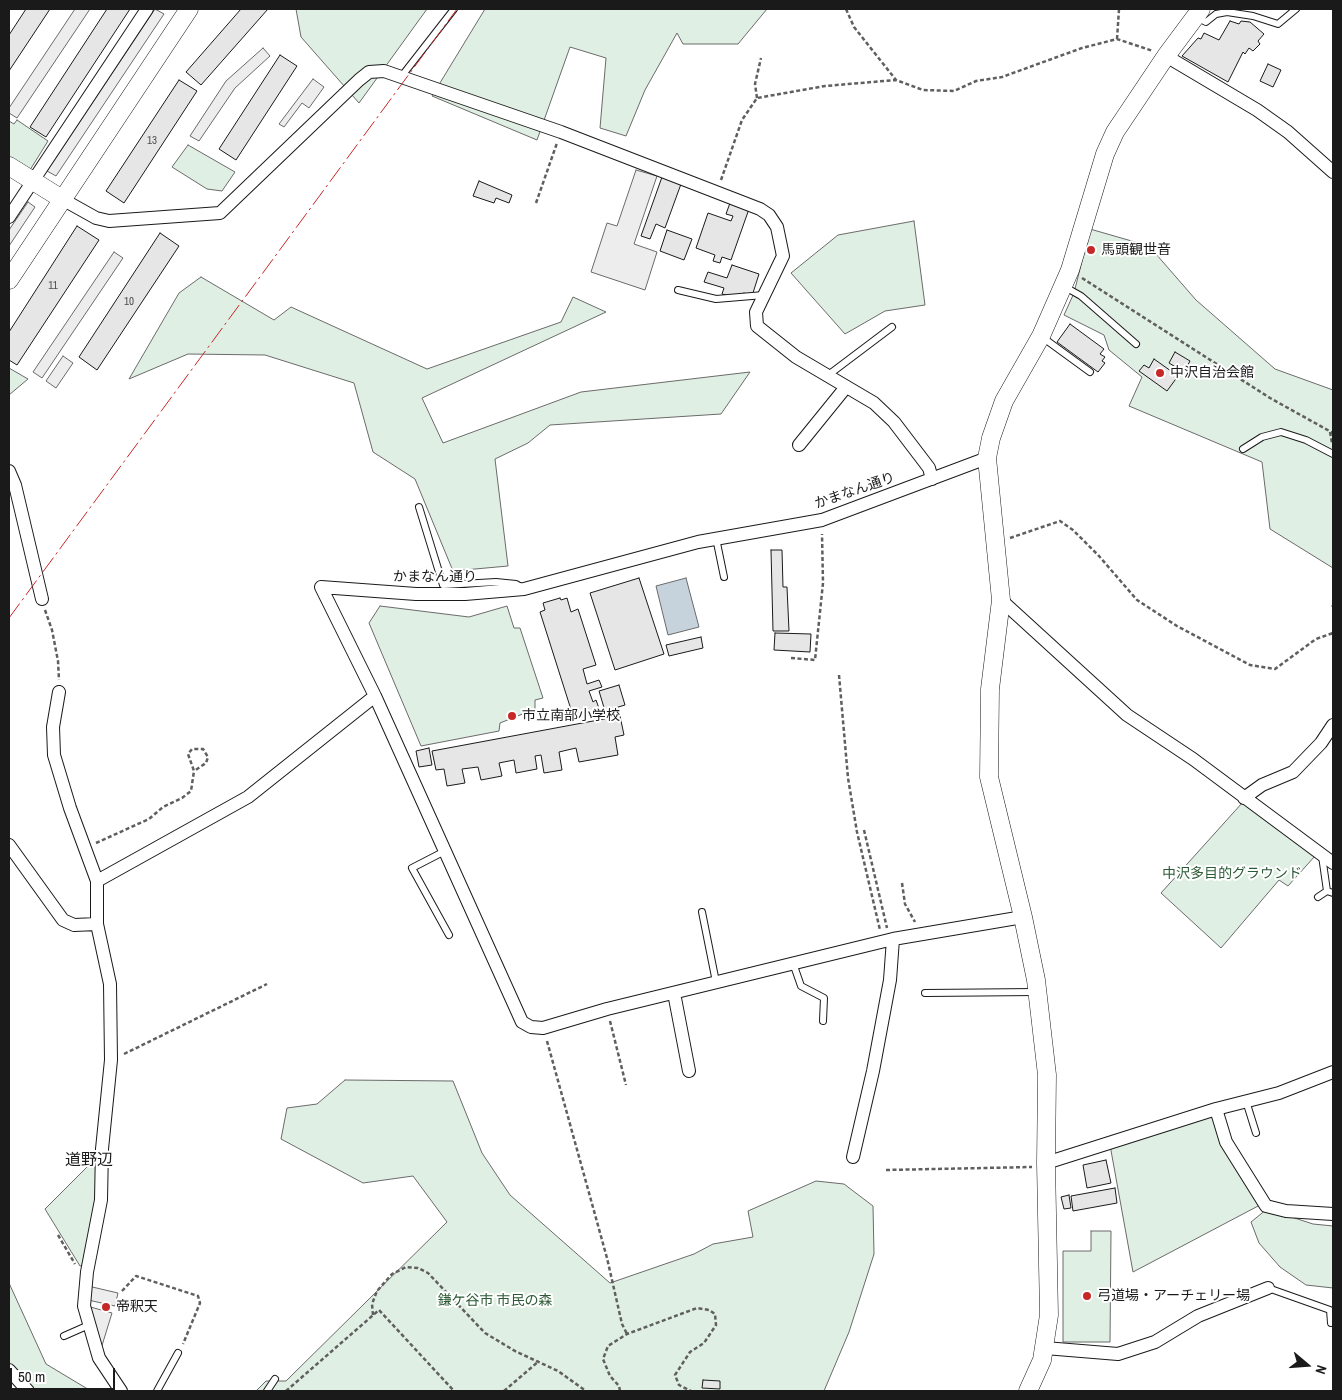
<!DOCTYPE html>
<meta charset="utf-8">
<style>
body{margin:0}
#map{position:relative;width:1342px;height:1400px;overflow:hidden;background:#fff;font-family:"Archivo Narrow",sans-serif}
canvas{display:block}
.frame{position:absolute;inset:0;border:10px solid #1a1a1a;pointer-events:none}
.north{position:absolute;left:1282px;top:1340px;width:50px;height:50px;-webkit-text-stroke:4px #fff;paint-order:stroke;rotate:108deg;font-size:14px;font-weight:700;line-height:20px;text-align:center;color:#1a1a1a}
.north::after{content:'';display:block;margin:auto;width:18px;height:22px;background:#1a1a1a;clip-path:polygon(50% 0,100% 100%,50% 72%,0 100%)}
.scale{position:absolute;left:10px;top:1368px;width:105px;height:22px;box-sizing:border-box;border:2px solid #1a1a1a;border-top:0;padding-left:6px;font-size:15px;line-height:18px;white-space:nowrap;color:#1a1a1a;-webkit-text-stroke:4px #fff;paint-order:stroke}
</style>
<div id="map">
<canvas width="1342" height="1400"></canvas>
<div class="frame"></div>
<div class="north">N</div>
<div class="scale">50 m</div>
</div>
<script>
const g = document.querySelector('canvas').getContext('2d');
g.lineJoin = 'round';
function paint(path, color) {
  g.fillStyle = color;
  g.fill(path, 'evenodd');
}
function poly(rows) {
  const path = new Path2D();
  for (const r of rows) {
    path.moveTo(r[0], r[1]);
    for (let i = 2; i < r.length; i += 2) path.lineTo(r[i], r[i + 1]);
  }
  return path;
}
function trace(path, color, width, dash) {
  g.strokeStyle = color;
  g.lineWidth = width;
  g.lineCap = dash ? 'butt' : 'round';
  g.setLineDash(dash || []);
  g.stroke(path);
}
function label(font, color, halo, rows, align = 'center') {
  g.font = font + ' "Archivo Narrow","Noto Sans JP",sans-serif';
  g.lineWidth = 4;
  g.setLineDash([]);
  g.textBaseline = 'middle';
  g.strokeStyle = halo;
  g.fillStyle = color;
  for (const [text, x, y, turn = 0] of rows) {
    g.save();
    g.translate(x, y);
    g.rotate((+turn || 0) * Math.PI / 180);
    g.textAlign = isNaN(turn) ? turn : align;
    if (halo) g.strokeText(text, 0, 0);
    g.fillText(text, 0, 0);
    g.restore();
  }
}
const green = poly([
 [296,9,427,9,359,103,301,37,296,9],
 [485,9,767,9,738,44,683,44,677,33,645,90,626,136,600,128,606,58,570,47,537,140,432,96,485,9],
 [17,120,48,141,30,170,9,157,9,121,14,124,17,120],
 [188,145,235,172,222,191,207,189,172,167,188,145],
 [914,221,925,305,885,311,845,334,791,273,838,235,914,221],
 [1090,229,1149,246,1196,300,1275,369,1333,390,1333,568,1270,529,1262,462,1129,406,1142,377,1109,350,1104,335,1064,315,1074,293,1090,229],
 [201,277,274,320,291,307,427,369,561,322,573,297,606,312,422,398,443,443,581,392,750,372,721,414,550,425,528,443,495,459,508,566,453,571,415,479,373,452,354,383,265,355,188,354,129,379,179,293,201,277],
 [9,368,28,379,9,395,9,368],
 [380,606,469,617,507,606,514,628,520,628,543,698,535,700,535,709,500,723,499,731,421,746,369,623,380,606],
 [1243,802,1315,856,1288,886,1279,880,1221,948,1161,893,1243,802],
 [345,1080,453,1081,482,1153,510,1195,610,1283,694,1254,713,1244,753,1237,748,1211,816,1181,844,1184,873,1206,874,1254,849,1332,824,1391,256,1391,266,1381,286,1381,447,1222,413,1176,363,1183,281,1139,287,1108,317,1104,345,1080],
 [1212,1113,1260,1205,1133,1272,1110,1145,1212,1113],
 [97,1157,98,1201,86,1265,80,1266,45,1209,97,1157],
 [1267,1209,1313,1224,1333,1226,1333,1288,1306,1285,1280,1267,1259,1243,1251,1222,1267,1209],
 [1091,1231,1111,1231,1110,1342,1063,1342,1063,1251,1091,1251,1091,1231],
 [9,1283,46,1364,91,1391,34,1391,9,1364,9,1283]
]);
const parking = poly([
 [75,9,90,9,17,118,9,113,9,108,75,9],
 [155,9,164,14,56,176,47,171,155,9],
 [263,48,270,56,235,88,199,141,190,136,226,81,263,48],
 [313,79,324,87,309,108,302,103,284,127,279,124,313,79],
 [636,170,657,176,634,244,657,252,645,290,591,272,607,223,617,226,636,170],
 [28,202,35,207,9,246,9,230,28,202],
 [114,252,123,258,42,378,33,372,114,252],
 [63,356,73,363,56,388,46,381,63,356],
 [88,1286,118,1293,115,1306,88,1300,88,1286],
 [87,1306,112,1313,100,1352,87,1306]
]);
const water = poly([
 [686,578,699,627,668,635,656,586,686,578]
]);
const building = poly([
 [26,9,50,9,9,71,9,35,26,9],
 [107,9,130,9,46,137,30,127,107,9],
 [241,9,268,9,201,85,186,72,241,9],
 [1230,21,1239,24,1241,21,1250,22,1264,34,1258,41,1260,44,1253,51,1249,48,1245,54,1243,52,1228,82,1182,56,1198,38,1201,39,1204,33,1219,40,1230,21],
 [280,55,297,66,236,160,219,149,280,55],
 [1268,64,1281,70,1273,87,1260,81,1268,64],
 [179,80,197,91,124,203,106,191,179,80],
 [662,177,681,184,665,228,656,224,650,239,641,236,662,177],
 [479,181,512,195,509,203,496,198,494,203,473,196,479,181],
 [730,203,749,209,731,260,722,257,720,263,713,261,715,255,696,248,708,213,731,221,733,216,726,214,730,203],
 [77,226,99,240,17,365,9,360,9,332,77,226],
 [667,230,692,239,684,260,660,251,667,230],
 [160,233,179,246,97,370,79,357,160,233],
 [732,265,759,274,752,296,744,293,733,297,722,294,724,288,704,282,708,272,727,278,732,265],
 [1070,324,1104,349,1100,354,1105,357,1102,361,1105,363,1098,372,1057,342,1070,324],
 [1175,352,1190,361,1184,372,1169,363,1175,352],
 [1154,359,1178,376,1167,391,1139,371,1144,365,1149,368,1154,359],
 [771,550,782,550,783,587,787,587,789,631,773,631,771,550],
 [639,578,664,654,615,670,590,593,639,578],
 [560,598,561,600,567,598,571,612,578,609,596,665,583,669,587,684,599,680,602,687,589,691,593,702,596,700,600,711,574,719,540,612,545,610,543,603,560,598],
 [775,633,811,634,810,652,774,650,775,633],
 [701,637,703,648,669,656,666,645,701,637],
 [619,685,625,705,605,711,599,691,619,685],
 [620,716,624,735,615,737,618,755,579,762,576,748,559,752,562,770,544,773,541,755,535,756,537,769,516,773,514,760,499,763,502,776,481,780,478,767,462,769,465,783,447,786,444,769,436,770,432,751,620,716],
 [429,748,432,765,419,767,416,751,429,748],
 [1106,1160,1111,1183,1087,1188,1083,1165,1106,1160],
 [1115,1188,1117,1203,1073,1211,1071,1196,1115,1188],
 [1069,1195,1071,1208,1064,1209,1061,1197,1069,1195],
 [703,1380,720,1381,720,1389,702,1388,703,1380]
]);
const path = poly([
 [846,9,854,27,896,80],
 [1117,39,1119,9],
 [757,98,755,84,761,58],
 [721,180,742,120,757,98,825,86,896,80,923,90,954,91,976,81,1002,77,1082,48,1117,39,1153,51],
 [536,203,557,143],
 [1082,278,1270,398,1333,433],
 [1330,432,1332,443],
 [1010,538,1060,521,1073,530,1099,556,1137,600,1177,626,1250,665,1275,669,1316,639,1333,633],
 [1332,605,1333,606],
 [45,610,52,630,58,661,59,680],
 [791,658,815,660,823,583,822,534],
 [839,675,848,778,857,832,880,930],
 [864,830,887,928],
 [96,843,149,819,163,807,182,798,191,791,194,771,188,754,192,749,203,749,208,757,206,763,194,771],
 [902,883,905,904,915,922],
 [610,1021,626,1085],
 [547,1041,607,1258,622,1324,627,1334],
 [124,1054,267,984],
 [886,1170,1032,1167],
 [58,1235,75,1264],
 [122,1291,136,1276,198,1296,200,1303,183,1344],
 [373,1315,372,1304,377,1291,392,1274,406,1267,418,1268,428,1273,485,1333,515,1351,558,1371,586,1391],
 [286,1391,379,1310,454,1391],
 [504,1391,539,1361],
 [620,1391,619,1386,610,1376,603,1359,608,1346,627,1334,697,1308,709,1310,715,1314,716,1325,704,1343,690,1352,675,1375,679,1385,691,1391]
]);
const lane = poly([
 [1196,17,1206,22,1216,14,1227,12,1253,16,1278,24,1296,9],
 [401,77,454,9],
 [1065,287,1081,296,1136,344],
 [678,290,716,299,764,295],
 [1042,337,1090,372],
 [827,376,892,327],
 [1243,449,1262,437,1281,432,1306,440,1333,454],
 [419,507,443,585,496,582,516,584,521,587],
 [716,538,724,577],
 [445,851,412,868,449,935],
 [1322,856,1327,891,1333,893],
 [1318,897,1327,891],
 [702,912,716,982],
 [793,963,801,986,824,998,823,1021],
 [925,993,1036,992],
 [1246,1101,1256,1133],
 [1268,1288,1330,1310,1331,1323],
 [64,1336,89,1325],
 [157,1391,178,1353],
 [267,1391,275,1379]
]);
const street = poly([
 [1166,56,1257,110,1288,132,1333,172],
 [62,199,96,218,109,221,220,213,359,80,369,72,384,71,561,132,760,209,769,215,777,227,783,256,756,312,757,326,796,357,874,403,894,422,929,468,932,479],
 [9,217,147,9],
 [799,445,846,387],
 [987,458,822,520,698,542,524,589,465,594,416,594,321,587,375,696,522,1022,531,1027,543,1028,607,1009,893,939,1023,917],
 [9,471,15,485,42,599],
 [1001,600,1127,715,1193,759,1333,863],
 [59,692,53,727,54,755,70,808,97,881,97,924,110,984,111,1060,102,1149,101,1200,87,1272,84,1306,99,1358,121,1391],
 [1244,798,1262,785,1293,772,1321,743,1333,725],
 [9,845,63,920,74,925,97,924],
 [97,881,248,797,375,696],
 [674,993,689,1071],
 [1216,1109,1226,1142,1266,1206,1286,1211,1333,1214],
 [853,1157,873,1071,890,980,893,939],
 [1046,1163,1216,1109,1279,1093,1333,1072],
 [1045,1348,1118,1354,1155,1342,1198,1316,1268,1288],
 [9,1370,28,1391]
]);
const secondary = poly([
 [9,166,62,199],
 [9,280,189,9],
 [1028,1391,1042,1360,1049,1315,1046,1163,1047,1075,1036,980,1023,917,989,777,990,689,1001,600,987,458,991,438,1004,401,1041,336,1070,270,1105,154,1115,132,1166,56,1201,9]
]);
const power = poly([
 [9,618,457,9]
]);
const markers = [
 [1091,250,5,"#c62828"],
 [1160,373,5,"#c62828"],
 [512,716,5,"#c62828"],
 [1087,1296,5,"#c62828"],
 [106,1307,5,"#c62828"]
];
const numberNames = [
 ["13",152,141],
 ["11",53,286],
 ["10",129,302]
];
const poiNames = [
 ["馬頭観世音",1101,250],
 ["中沢自治会館",1170,373],
 ["市立南部小学校",522,716],
 ["弓道場・アーチェリー場",1097,1296],
 ["帝釈天",116,1307]
];
const streetNames = [
 ["かまなん通り",855,491,-19],
 ["かまなん通り",435,577]
];
const parkNames = [
 ["中沢多目的グラウンド",1232,874],
 ["鎌ケ谷市 市民の森",495,1301]
];
const quarterNames = [
 ["道野辺",89,1161]
];
paint(green, '#e0efe3');
trace(green, '#6a6a6a', 1);
paint(parking, '#ededed');
trace(parking, '#6a6a6a', 1);
paint(water, '#c6d2dc');
trace(water, '#6a6a6a', 1);
paint(building, '#e6e6e6');
trace(building, '#1a1a1a', 1);
trace(lane, '#1a1a1a', 8);
trace(street, '#1a1a1a', 14);
trace(secondary, '#1a1a1a', 19);
trace(path, '#5f5f5f', 2.5, [4, 2.5]);
trace(lane, '#fff', 6);
trace(street, '#fff', 12);
trace(secondary, '#fff', 18);
trace(power, '#c62828', 1, [18, 4, 2.5, 4]);
for (const [x, y, r, color] of markers) {
  const dot = new Path2D();
  dot.arc(x, y, r, 0, 2 * Math.PI);
  g.fillStyle = color;
  g.fill(dot);
  trace(dot, '#fff', 2);
}
label('11px', '#4d4d4d', null, numberNames);
label('14px', '#1a1a1a', '#fff', poiNames, 'left');
label('14px', '#1a1a1a', '#fff', streetNames);
label('14px', '#2b5a34', '#fff', parkNames);
label('16px', '#1a1a1a', '#fff', quarterNames);
</script>
